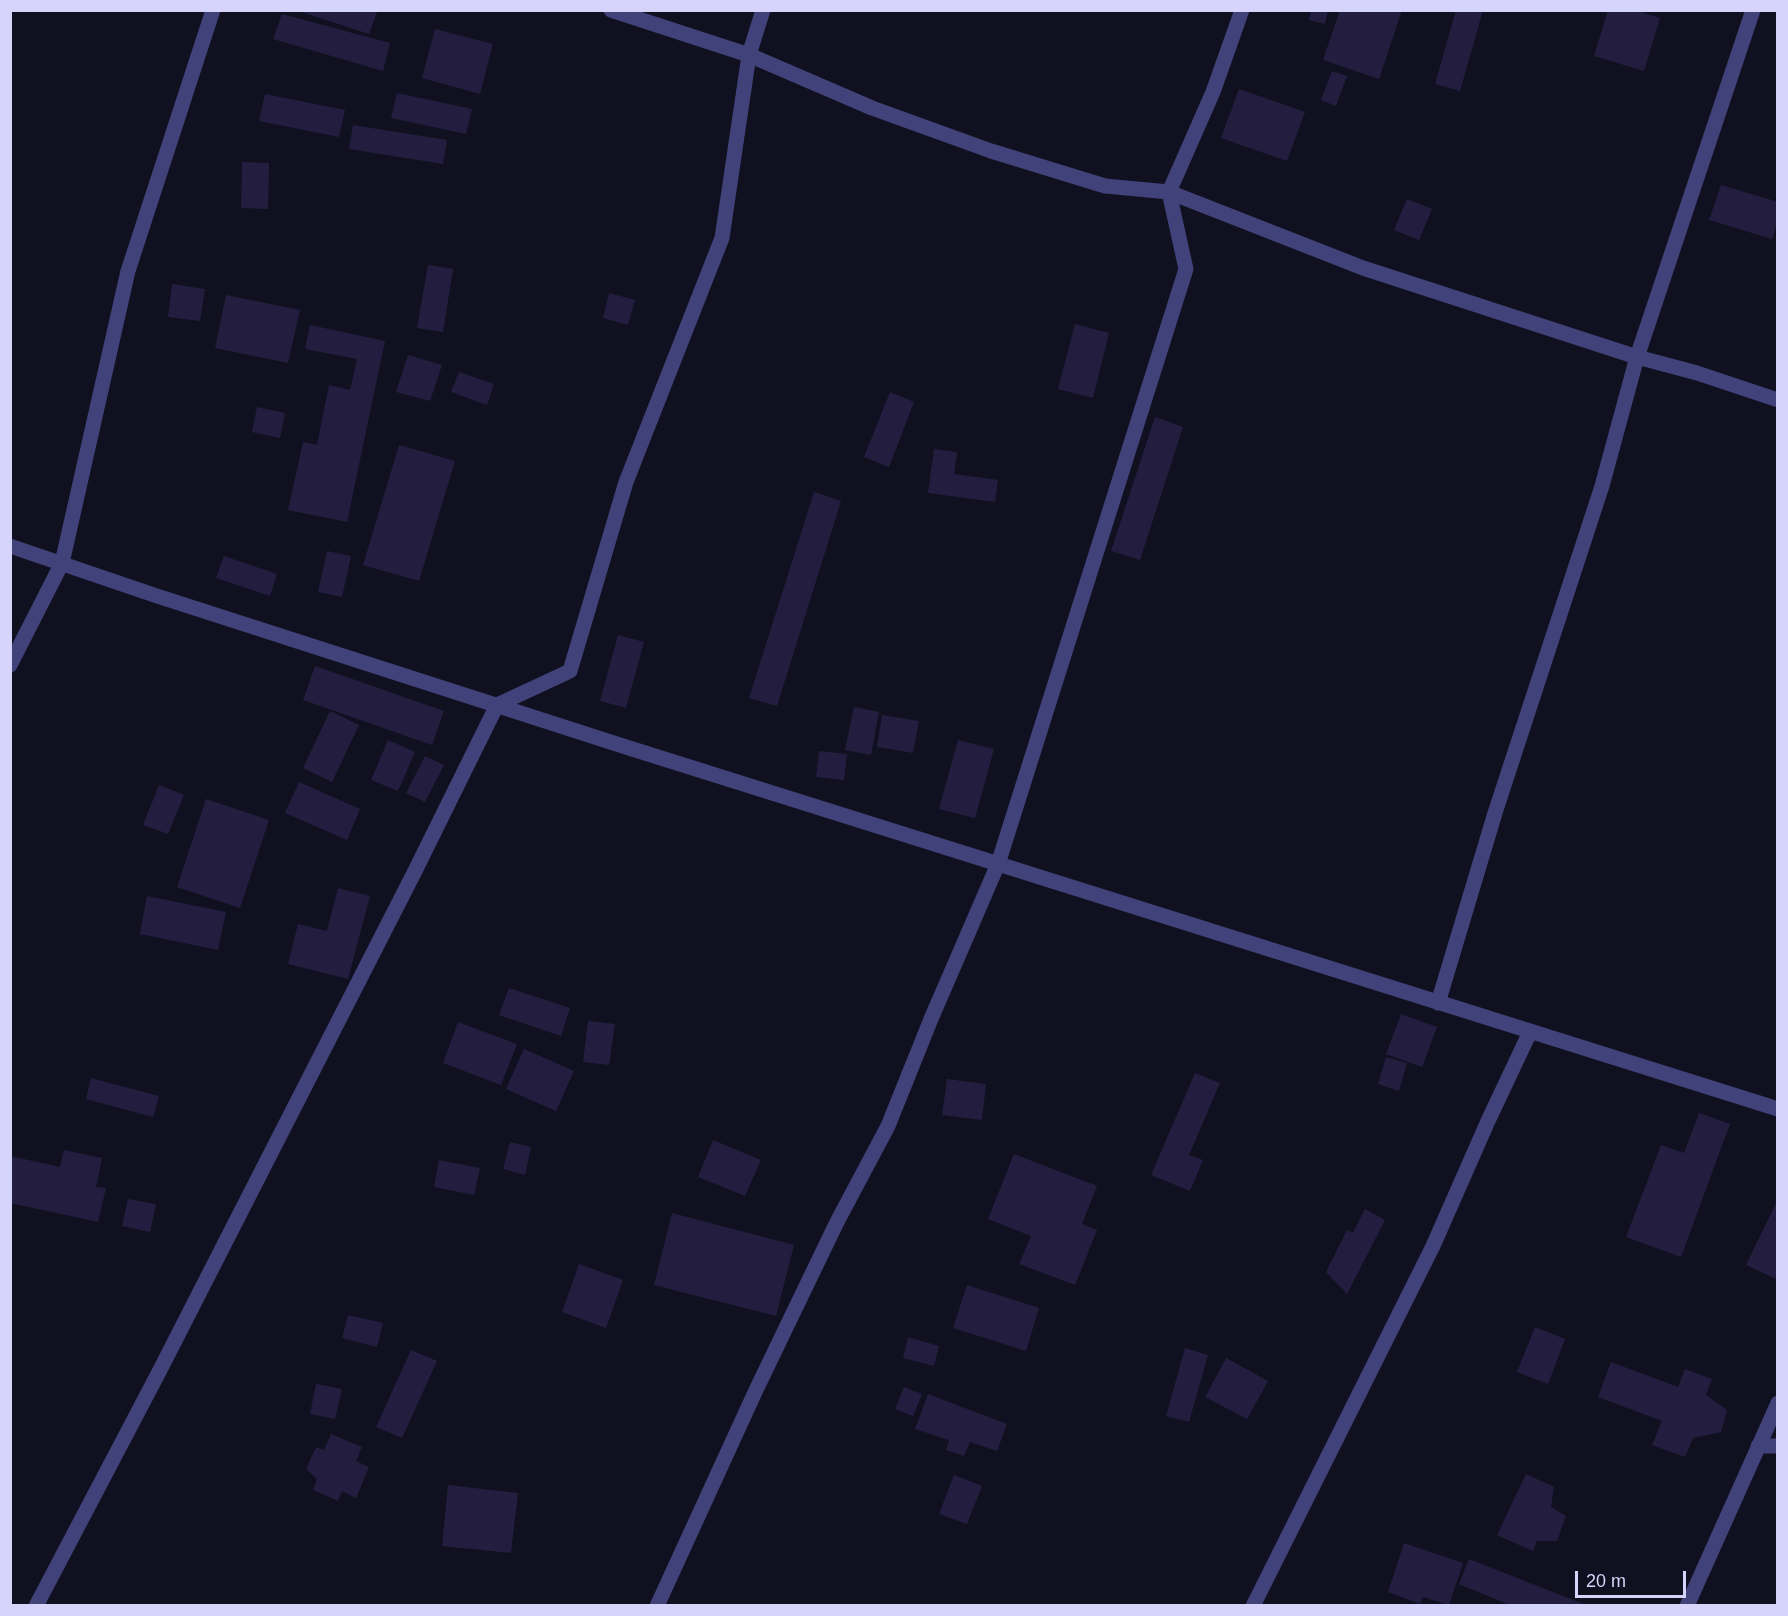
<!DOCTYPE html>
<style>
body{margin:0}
#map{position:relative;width:1788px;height:1616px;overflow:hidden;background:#111020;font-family:Arial,sans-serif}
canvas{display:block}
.frame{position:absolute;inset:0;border:12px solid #d6d4fa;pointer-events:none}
.scale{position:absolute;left:1575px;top:1571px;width:111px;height:27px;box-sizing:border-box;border:3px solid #d6d4fa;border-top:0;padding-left:8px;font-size:18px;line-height:21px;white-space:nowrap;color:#d6d4fa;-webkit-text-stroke:4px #111020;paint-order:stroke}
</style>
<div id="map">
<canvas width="1788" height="1616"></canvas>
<div class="frame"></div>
<div class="scale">20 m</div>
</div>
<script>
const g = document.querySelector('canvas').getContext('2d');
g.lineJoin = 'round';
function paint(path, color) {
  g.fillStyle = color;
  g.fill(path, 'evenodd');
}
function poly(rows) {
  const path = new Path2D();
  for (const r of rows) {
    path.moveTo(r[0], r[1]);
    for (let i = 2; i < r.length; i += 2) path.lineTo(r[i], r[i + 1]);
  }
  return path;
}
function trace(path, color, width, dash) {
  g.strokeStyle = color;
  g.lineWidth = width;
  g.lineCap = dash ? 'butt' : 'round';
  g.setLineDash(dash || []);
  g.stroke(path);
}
const building = poly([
 [295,10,378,10,369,34],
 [1311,10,1328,10,1325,24,1309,20],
 [1340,10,1402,10,1379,79,1323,60],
 [1456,10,1483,10,1460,91,1435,84],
 [1608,10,1635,10,1660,18,1644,71,1594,56],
 [282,14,390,43,383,71,273,39],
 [435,29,493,44,480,94,422,78],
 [1332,71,1347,76,1336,106,1321,100],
 [1239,89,1305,112,1287,161,1221,138],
 [397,93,472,109,466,134,391,118],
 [265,94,345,110,339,137,259,121],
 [353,125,447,140,443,164,349,149],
 [242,162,269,163,268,209,241,208],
 [1721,185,1778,202,1778,220,1772,239,1709,220],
 [1407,199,1432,209,1419,240,1394,230],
 [428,265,453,269,443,332,417,328],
 [172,284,205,289,200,321,168,317],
 [609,293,635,300,628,325,603,318],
 [226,295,300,310,288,363,215,348],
 [1075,324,1109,333,1093,398,1058,389],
 [310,325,385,341,347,522,288,510,303,442,317,445,329,385,350,390,357,359,305,349],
 [408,355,442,365,430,401,396,392],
 [459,372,494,384,487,405,451,392],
 [890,392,914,402,889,467,864,457],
 [257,407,285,413,280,438,252,432],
 [1155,417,1183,427,1140,560,1111,551],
 [399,445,455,461,419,581,363,565],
 [934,449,957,452,954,474,998,480,995,502,928,493],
 [814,492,841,501,777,706,749,698],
 [327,551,351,556,342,597,318,592],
 [224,556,277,574,270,596,216,578],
 [618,635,644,642,626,708,600,701],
 [315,666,444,711,432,745,303,700],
 [854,707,879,712,871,755,845,750],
 [330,711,359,725,332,782,303,768],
 [882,715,919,721,913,753,877,747],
 [388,740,415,752,398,791,371,780],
 [958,740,994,749,975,818,939,809],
 [819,751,847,754,844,780,816,777],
 [425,756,444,765,425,802,406,793],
 [299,782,360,809,347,840,285,813],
 [159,785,184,795,168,834,143,825],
 [206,799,269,820,240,908,177,887],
 [338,888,370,896,348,979,288,964,298,924,327,931],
 [147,896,226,912,218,950,140,934],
 [509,988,570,1008,561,1036,499,1015],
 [1401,1014,1437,1027,1422,1067,1386,1054],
 [588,1021,615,1024,609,1065,583,1062],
 [458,1022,517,1044,501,1085,443,1063],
 [524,1049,574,1071,556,1111,506,1089],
 [1386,1057,1407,1063,1399,1091,1378,1084],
 [1195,1073,1220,1083,1189,1155,1203,1160,1190,1191,1151,1175],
 [91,1078,159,1096,153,1117,86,1099],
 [947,1079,986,1084,982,1120,942,1115],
 [1699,1113,1730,1124,1681,1257,1626,1237,1661,1145,1684,1153],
 [713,1140,761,1160,745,1196,698,1177],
 [510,1142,531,1147,525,1175,503,1169],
 [64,1150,102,1158,96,1187,106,1188,98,1222,10,1203,10,1156,60,1167],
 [1014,1154,1097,1186,1082,1224,1097,1230,1075,1285,1019,1264,1031,1236,988,1219],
 [439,1160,480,1168,474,1195,434,1187],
 [128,1199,156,1204,150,1232,122,1226],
 [1778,1199,1778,1280,1746,1265],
 [1365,1209,1385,1220,1347,1294,1326,1272,1347,1230,1353,1233],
 [672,1213,794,1245,776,1316,654,1285],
 [579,1264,623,1280,606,1328,562,1312],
 [967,1285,1039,1308,1026,1351,953,1328],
 [348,1315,383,1323,377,1347,342,1338],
 [1535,1327,1565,1339,1548,1384,1517,1372],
 [908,1337,939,1346,934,1366,903,1358],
 [1185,1348,1208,1355,1189,1422,1166,1416],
 [411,1350,437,1361,402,1438,376,1427],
 [1226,1358,1268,1381,1247,1419,1205,1397],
 [1611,1362,1678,1387,1685,1369,1712,1379,1706,1395,1727,1410,1721,1432,1693,1438,1685,1457,1652,1445,1662,1421,1598,1397],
 [316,1384,342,1389,335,1419,310,1414],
 [904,1387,922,1394,913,1416,895,1409],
 [928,1394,1007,1424,997,1451,970,1442,964,1456,946,1450,949,1440,915,1429],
 [331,1434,362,1447,356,1461,369,1467,356,1498,342,1491,338,1501,313,1490,317,1479,306,1469,316,1447,324,1450],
 [1526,1474,1554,1487,1551,1507,1566,1516,1557,1541,1537,1541,1533,1551,1497,1535],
 [954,1475,982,1486,967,1524,939,1514],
 [448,1485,518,1493,511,1553,442,1546],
 [1404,1543,1463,1563,1449,1605,1423,1597,1420,1604,1388,1592],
 [1469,1559,1586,1605,1586,1606,1512,1606,1459,1584]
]);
const street = poly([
 [611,10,749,55,872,108,991,151,1105,186,1169,192,1363,268,1637,357,1697,373,1778,400],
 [10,546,157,596,626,747,1778,1109],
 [10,665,62,563,128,271,213,10],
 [1438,1003,1495,813,1602,486,1637,357,1753,10],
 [1758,1446,1778,1446],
 [36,1606,160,1370,415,871,497,705,570,671,626,482,722,238,749,55,763,10],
 [657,1606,756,1390,837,1222,888,1126,931,1019,998,864,1186,269,1169,192,1213,92,1242,10],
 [1253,1606,1433,1246,1488,1121,1530,1032],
 [1687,1606,1778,1403]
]);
paint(building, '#231e3f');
trace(street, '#404279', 15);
</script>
